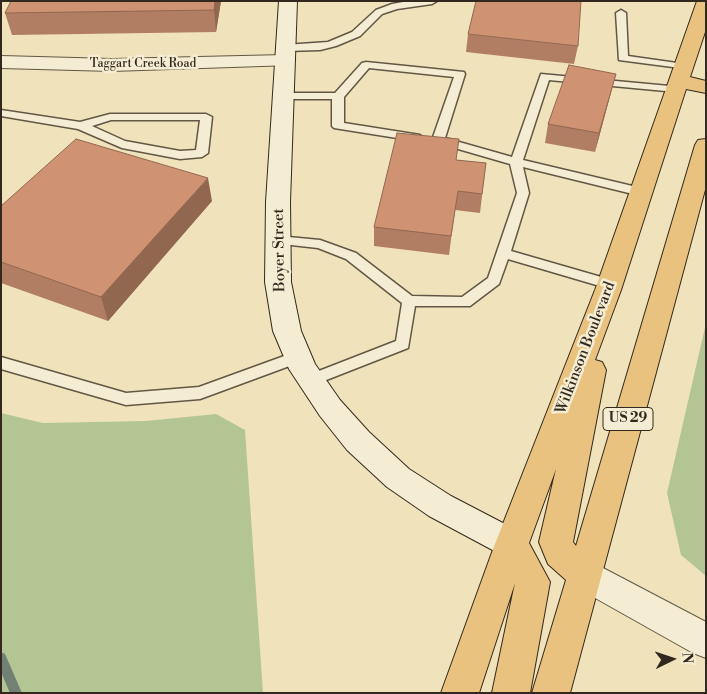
<!DOCTYPE html>
<style>
body{margin:0}
#map{position:relative;width:707px;height:694px;overflow:hidden;background:#f0e3bc;font-family:"Libre Bodoni",serif}
canvas{display:block}
.frame{position:absolute;inset:0;border:2px solid #33281d;pointer-events:none}
.north{position:absolute;left:647px;top:634px;width:50px;height:50px;-webkit-text-stroke:4px #f5edd3;paint-order:stroke;rotate:86deg;font-size:14px;font-weight:700;line-height:20px;text-align:center;color:#33281d}
.north::after{content:'';display:block;margin:auto;width:18px;height:22px;background:#33281d;clip-path:polygon(50% 0,100% 100%,50% 72%,0 100%)}
</style>
<div id="map">
<canvas width="707" height="694"></canvas>
<div class="frame"></div>
<div class="north">N</div>
</div>
<script>
const g = document.querySelector('canvas').getContext('2d');
g.lineJoin = 'round';
function paint(path, color) {
  g.fillStyle = color;
  g.fill(path, 'evenodd');
}
function poly(rows) {
  const path = new Path2D();
  for (const r of rows) {
    path.moveTo(r[0], r[1]);
    for (let i = 2; i < r.length; i += 2) path.lineTo(r[i], r[i + 1]);
  }
  return path;
}
function trace(path, color, width, dash) {
  g.strokeStyle = color;
  g.lineWidth = width;
  g.lineCap = dash ? 'butt' : 'round';
  g.setLineDash(dash || []);
  g.stroke(path);
}
function label(font, color, halo, rows, align = 'center') {
  g.font = font + ' "Libre Bodoni",serif';
  g.lineWidth = 5;
  g.setLineDash([]);
  g.textBaseline = 'middle';
  g.strokeStyle = halo;
  g.fillStyle = color;
  for (const [text, x, y, turn = 0] of rows) {
    g.save();
    g.translate(x, y);
    g.rotate((+turn || 0) * Math.PI / 180);
    g.textAlign = isNaN(turn) ? turn : align;
    if (halo) g.strokeText(text, 0, 0);
    g.fillText(text, 0, 0);
    g.restore();
  }
}
const green = poly([
 [706,323,706,576,681,555,667,493],
 [1,413,43,423,146,421,216,414,245,430,263,693,1,693]
]);
const stream = poly([
 [1,652,5,654,22,693,10,693,1,672,1,652]
]);
const service = poly([
 [409,1,437,1,432,4,397,9,382,14,360,36,336,46,320,50,285,51,280,48,285,45,328,42,352,32,376,10,392,4,409,1],
 [621,10,626,13,628,56,684,64,688,65,689,67,688,69,619,60,616,13,621,10],
 [366,62,464,72,465,74,445,138,512,157,541,74,680,87,681,89,680,91,676,92,549,80,523,160,645,189,647,192,641,196,523,167,529,193,511,251,615,281,617,284,615,287,610,289,508,259,499,284,470,306,415,306,408,348,316,384,311,386,306,384,303,380,306,376,396,341,402,303,346,259,318,248,273,243,271,240,273,237,278,236,320,240,356,253,412,296,462,297,488,278,517,193,510,164,434,142,432,140,454,77,369,68,344,97,344,123,420,135,422,137,416,141,334,128,332,126,332,99,283,99,277,96,283,93,335,93,362,63,366,62],
 [1,110,80,122,110,114,206,114,212,117,208,153,202,157,180,159,122,148,78,129,1,116,1,110],
 [111,120,200,120,196,150,180,151,125,141,92,126,111,120],
 [298,351,303,353,306,357,303,361,200,399,126,405,1,369,1,357,126,393,199,387,298,351]
]);
const minor = poly([
 [285,55,292,57,295,61,292,65,112,71,1,68,1,56,112,59,285,55]
]);
const tertiary = poly([
 [584,558,706,622,706,658,693,653,572,585,567,574,572,563,584,558]
]);
const secondary = poly([
 [279,1,297,1,290,202,291,282,301,331,315,364,340,400,369,432,409,469,451,496,524,534,529,544,524,554,512,559,500,554,429,516,387,487,347,450,320,416,289,369,273,331,265,282,266,202,279,1]
]);
const primary = poly([
 [697,1,706,1,706,29,690,77,706,81,706,93,686,89,621,290,595,360,602,362,606,370,573,542,576,546,695,145,698,140,706,139,706,186,570,693,532,693,566,580,548,564,539,542,556,469,529,543,550,582,530,693,492,693,515,583,479,693,441,693,495,544,595,290,697,1]
]);
const wall = poly([
 [221,1,216,32,12,35,5,13],
 [468,34,578,46,574,64,466,52],
 [616,74,595,152,545,143,548,124],
 [456,160,486,163,480,213,455,210,449,255,374,246,374,227],
 [212,201,108,321,1,283,1,206]
]);
const shadedWall = poly([
 [215,1,221,1,216,32,214,10],
 [616,74,611,92,595,152,599,133],
 [208,178,212,201,108,321,101,297]
]);
const building = poly([
 [11,1,215,1,214,10,5,13,11,1],
 [476,1,581,1,578,46,468,34,476,1],
 [569,65,616,74,599,133,548,124,569,65],
 [397,133,459,139,456,160,486,163,482,194,458,191,451,236,374,227,397,133],
 [76,139,208,178,101,297,1,262,1,206,76,139]
]);
const farStreetnames = [
 ["Taggart Creek Road",143,64]
];
const shields = [
 [628,419,50]
];
const shieldNames = [
 ["US 29",628,419]
];
const streetNames = [
 ["Boyer Street",280,250,-91],
 ["Wilkinson Boulevard",586,348,-69]
];
paint(green, '#b4c594');
paint(stream, '#718274');
trace(service, '#625745', 3);
trace(minor, '#625745', 2);
trace(tertiary, '#625745', 2);
trace(secondary, '#33281d', 2);
trace(primary, '#33281d', 2);
paint(service, '#f5edd3');
paint(minor, '#f5edd3');
paint(tertiary, '#f5edd3');
paint(secondary, '#f5edd3');
paint(primary, '#e8c27e');
paint(wall, '#b27e63');
paint(shadedWall, '#916750');
paint(building, '#cf9373');
trace(building, '#916750', 1);
label('12px', '#33281d', '#f5edd3', farStreetnames);
for (const [x, y, w] of shields) {
  const box = new Path2D();
  box.roundRect(x - w / 2, y - 11.5, w, 23, 4);
  g.fillStyle = '#f5edd3';
  g.fill(box);
  trace(box, '#33281d', 1);
}
label('bold 14px', '#33281d', null, shieldNames);
label('15px', '#33281d', '#f5edd3', streetNames);
</script>
